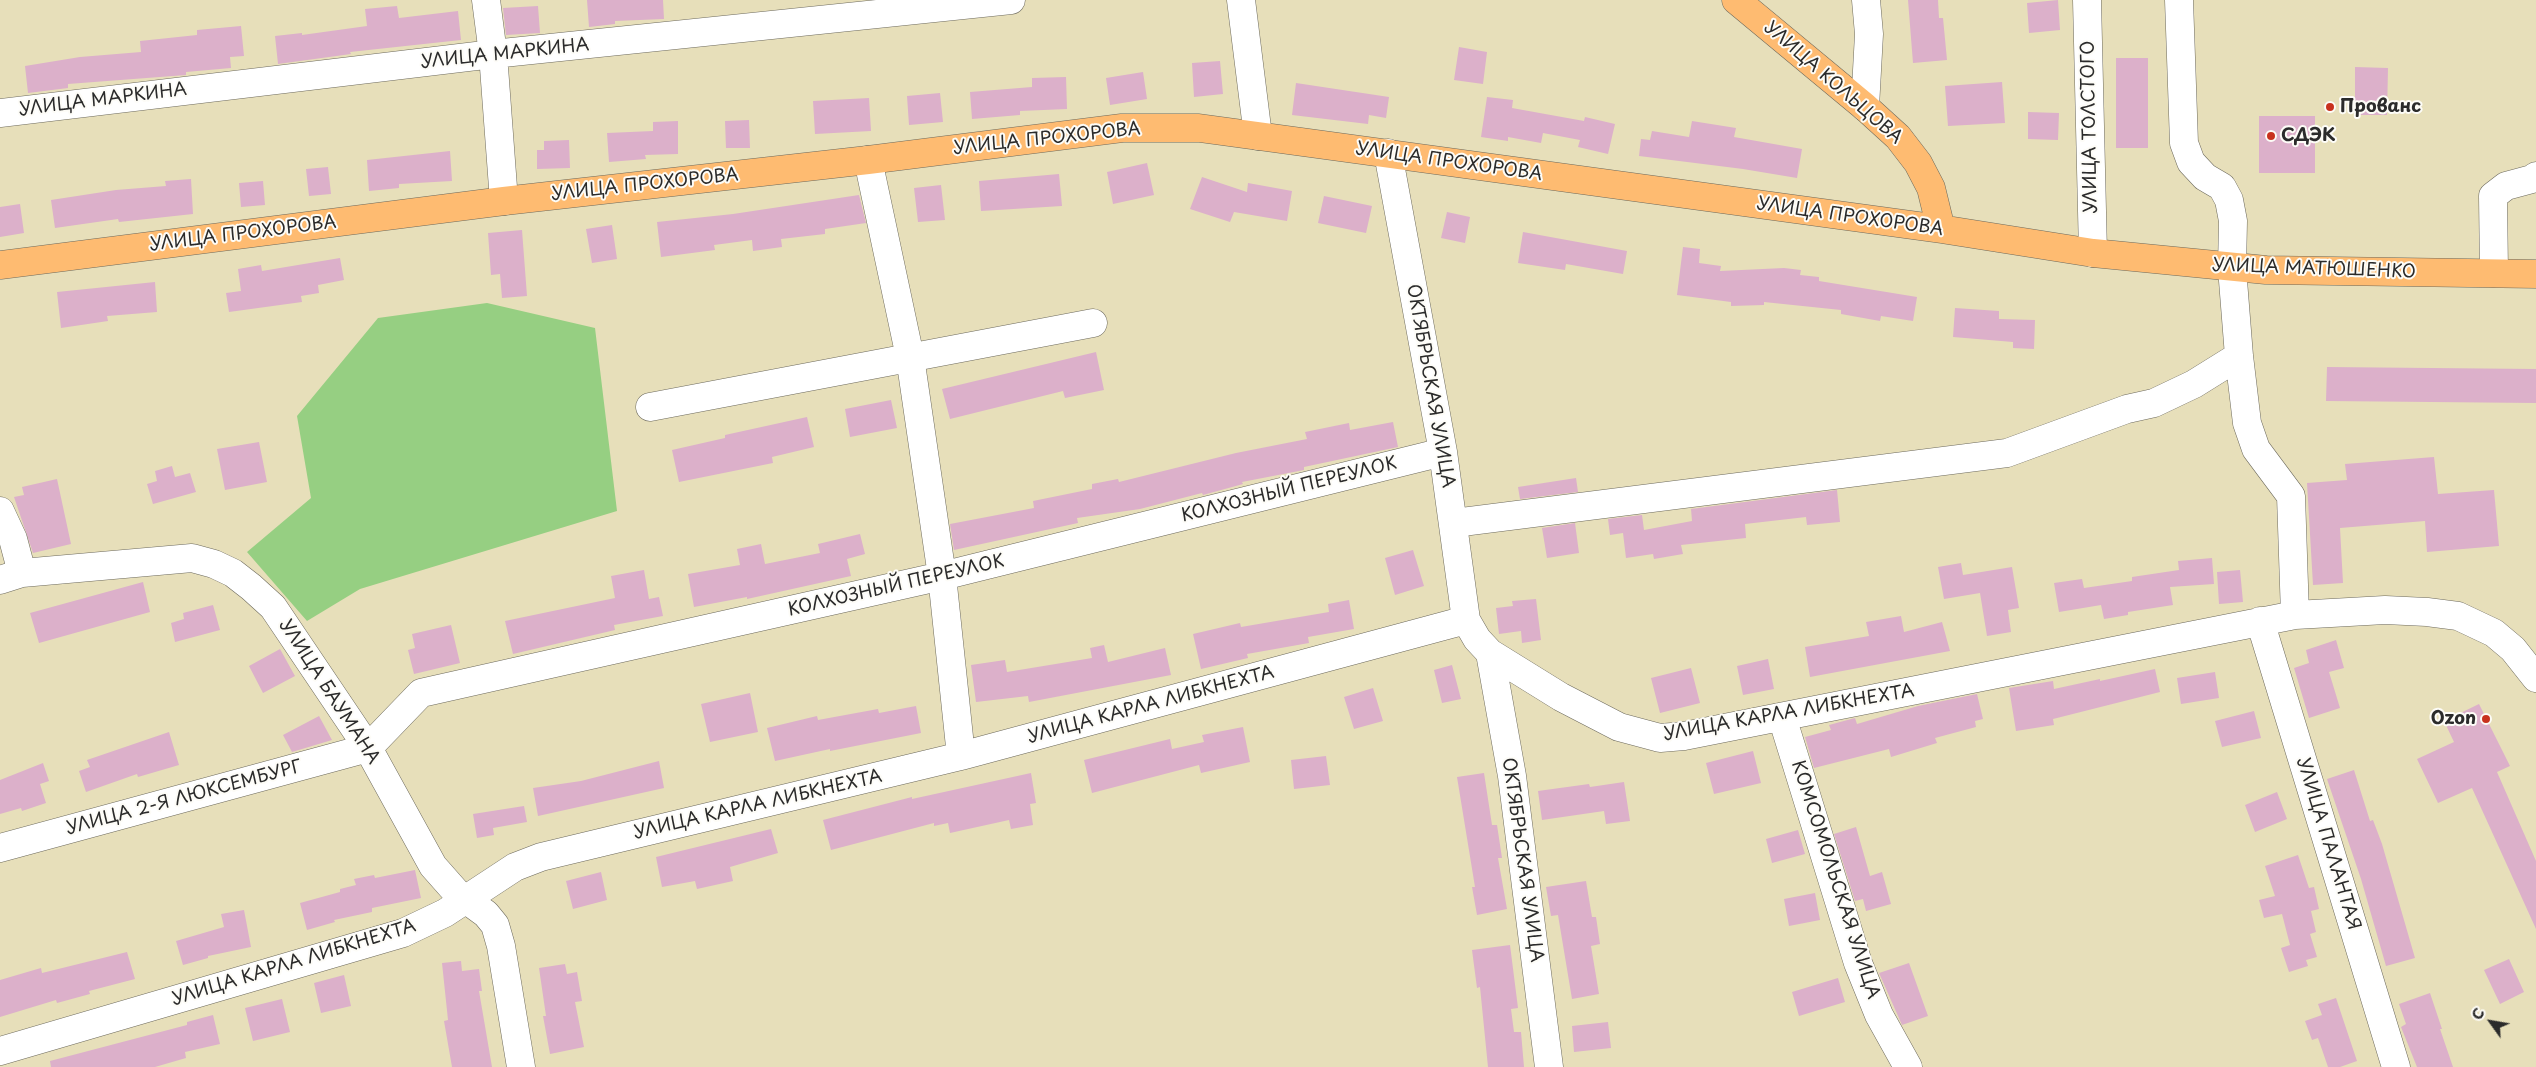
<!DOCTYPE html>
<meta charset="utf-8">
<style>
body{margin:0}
#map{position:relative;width:2536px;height:1067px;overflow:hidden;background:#e7dfba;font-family:"Playpen Sans",sans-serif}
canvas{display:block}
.north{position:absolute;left:2466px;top:997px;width:50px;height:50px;-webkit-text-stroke:4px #fdfcf7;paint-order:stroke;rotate:302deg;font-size:14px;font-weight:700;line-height:20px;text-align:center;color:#2b2b2b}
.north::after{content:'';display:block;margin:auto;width:18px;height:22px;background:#2b2b2b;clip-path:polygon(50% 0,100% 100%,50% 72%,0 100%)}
</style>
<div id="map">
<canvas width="2536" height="1067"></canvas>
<div class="north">С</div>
</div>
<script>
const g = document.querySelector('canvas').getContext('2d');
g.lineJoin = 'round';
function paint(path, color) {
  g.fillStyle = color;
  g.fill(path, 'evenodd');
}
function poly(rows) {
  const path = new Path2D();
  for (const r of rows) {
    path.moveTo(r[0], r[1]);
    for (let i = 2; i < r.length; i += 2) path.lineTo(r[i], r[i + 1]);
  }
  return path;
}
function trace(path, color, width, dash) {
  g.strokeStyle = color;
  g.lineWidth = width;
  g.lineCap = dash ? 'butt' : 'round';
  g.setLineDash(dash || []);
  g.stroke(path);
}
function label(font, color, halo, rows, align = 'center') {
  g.font = font + ' "Playpen Sans",sans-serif';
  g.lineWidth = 4;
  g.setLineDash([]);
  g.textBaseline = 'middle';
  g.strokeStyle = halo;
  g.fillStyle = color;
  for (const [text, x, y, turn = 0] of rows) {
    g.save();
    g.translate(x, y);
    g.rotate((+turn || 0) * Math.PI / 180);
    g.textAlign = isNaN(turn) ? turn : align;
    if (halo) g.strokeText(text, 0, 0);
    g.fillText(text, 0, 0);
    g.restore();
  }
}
const green = poly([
 [487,303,595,328,617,511,360,589,307,621,247,552,311,498,297,416,378,318]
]);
const building = poly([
 [587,0,663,0,664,19,615,21,615,24,589,27],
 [1908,0,1938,0,1939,18,1943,18,1947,60,1913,63],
 [2058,0,2060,30,2029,33,2027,3],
 [397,6,399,18,458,11,461,40,350,52,351,54,278,64,275,36,302,33,302,35,367,26,365,9],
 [538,6,540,33,506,35,503,8],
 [241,26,244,56,230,57,231,68,186,72,186,75,68,84,68,88,28,93,25,66,80,57,141,52,140,41,197,35,197,30],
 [1459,47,1487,52,1483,84,1454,80],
 [2116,58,2148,58,2148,148,2116,148],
 [1220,61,1223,94,1194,97,1192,63],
 [2355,67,2388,68,2387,115,2355,115],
 [1143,72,1147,99,1110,105,1106,78],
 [1066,77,1067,109,1020,111,1020,115,972,119,970,92,1032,87,1032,78],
 [2002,82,2005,123,1948,126,1945,86],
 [1296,83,1389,97,1386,118,1369,115,1368,124,1292,115],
 [940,93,943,122,909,125,907,96],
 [1487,97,1513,100,1512,108,1584,121,1585,117,1615,124,1608,154,1578,147,1580,140,1543,133,1541,143,1508,137,1508,141,1481,137],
 [869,98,871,131,815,134,813,101],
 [2028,112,2059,113,2058,140,2028,139],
 [2259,116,2315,116,2315,173,2259,173],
 [749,120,750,148,726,148,725,121],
 [678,121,678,154,645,155,646,159,609,162,607,133,653,131,653,122],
 [1692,121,1736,128,1734,137,1802,149,1797,178,1743,169,1639,156,1641,139,1650,140,1652,131,1689,137],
 [569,140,570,168,537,169,537,150,544,150,544,141],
 [450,151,452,181,399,184,399,188,369,191,367,160],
 [1147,163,1154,195,1113,204,1107,172],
 [328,167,331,194,309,196,306,169],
 [1059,174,1062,206,981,211,979,181],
 [1202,177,1247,192,1248,183,1292,191,1287,221,1234,212,1230,222,1190,209],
 [191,179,193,214,119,222,118,219,55,228,51,200,116,190,166,186,165,181],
 [263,181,265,205,241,207,239,183],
 [941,185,945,220,918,222,914,188],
 [859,195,866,223,825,229,825,234,781,239,782,247,753,251,752,240,714,245,715,250,661,257,657,222,733,214],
 [1324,196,1372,206,1366,233,1318,223],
 [20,204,24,233,0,237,0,207],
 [1447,212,1470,217,1465,243,1441,238],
 [612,225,617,259,592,263,586,229],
 [522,230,527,296,502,298,500,274,491,275,488,233],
 [1523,232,1627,251,1623,274,1566,264,1565,270,1518,263],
 [1683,247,1700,249,1699,263,1721,266,1720,271,1784,268,1801,270,1800,275,1819,277,1819,281,1917,297,1913,321,1881,316,1880,321,1841,314,1841,310,1764,302,1764,305,1731,306,1731,302,1677,295],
 [340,258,344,280,318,285,319,293,301,296,302,302,229,312,226,293,241,291,238,269,261,265,262,271],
 [155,282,157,312,107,316,108,321,61,328,57,292],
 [1955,308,1999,311,1999,319,2035,320,2034,349,2013,348,2013,342,1953,337],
 [1096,352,1104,390,1065,398,1063,391,950,419,942,389],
 [2327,367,2536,369,2536,403,2326,401],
 [891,400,897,428,850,437,845,409],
 [807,417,814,447,772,457,773,463,679,482,672,450,725,438,725,435],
 [1393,422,1398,447,1304,467,1304,470,1242,482,1243,484,1203,495,1202,493,1140,509,1077,518,1078,523,954,550,950,524,1034,508,1033,501,1092,489,1092,484,1118,479,1119,482,1236,453,1307,439,1305,432,1349,423,1350,430],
 [259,442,267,482,225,490,217,449],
 [2434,457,2438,494,2494,490,2499,546,2427,552,2425,521,2340,528,2343,583,2313,585,2307,483,2347,480,2345,464],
 [172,466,175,477,190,473,196,492,153,504,147,484,157,481,155,471],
 [1576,478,1578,492,1520,499,1518,487],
 [57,479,71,544,33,553,14,497,24,495,22,487],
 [1837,490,1840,522,1807,525,1806,517,1745,524,1746,538,1681,545,1683,554,1654,559,1653,554,1626,558,1623,533,1610,535,1608,519,1642,515,1644,530,1692,521,1691,509],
 [1575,523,1579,553,1547,558,1542,528],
 [860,534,865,554,847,559,851,576,747,599,747,597,694,607,688,574,740,565,737,549,761,544,765,564,820,553,818,544],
 [1413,550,1424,586,1395,595,1385,558],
 [2212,558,2214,584,2170,587,2173,605,2128,612,2128,615,2104,619,2101,605,2059,612,2054,583,2082,579,2084,588,2132,581,2132,577,2179,570,2178,561],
 [1961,563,1963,575,2012,567,2019,608,2008,610,2011,632,1987,636,1980,593,1944,599,1938,567],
 [644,570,649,599,659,597,663,616,614,625,615,630,513,654,505,621,615,598,611,576],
 [2240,570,2243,602,2219,604,2217,572],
 [143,582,150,612,39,643,30,613],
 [1536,599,1541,640,1522,643,1521,631,1499,634,1496,608,1513,606,1512,601],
 [1349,600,1354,629,1308,637,1309,643,1247,654,1248,658,1201,669,1193,634,1240,623,1241,627,1329,612,1328,604],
 [213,605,220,630,175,642,171,623,184,619,183,613],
 [1901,616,1904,632,1942,622,1950,651,1810,677,1805,647,1869,636,1866,622],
 [451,625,460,663,414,674,408,650,415,648,412,634],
 [2336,640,2344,668,2329,672,2340,708,2309,718,2294,668,2309,663,2306,650],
 [1104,645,1108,662,1165,648,1171,675,1029,702,1028,696,976,702,971,665,1005,660,1007,672,1092,658,1090,648],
 [280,649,295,676,263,693,249,666],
 [1768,659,1774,689,1743,695,1737,666],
 [1452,665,1461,699,1442,703,1434,670],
 [1691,668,1700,703,1660,713,1651,678],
 [2155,669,2160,692,2053,719,2054,725,2016,731,2009,688,2053,681,2054,689,2100,679,2100,681],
 [2215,672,2219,698,2181,704,2177,678],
 [1373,688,1383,721,1354,729,1344,697],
 [750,693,758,732,710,742,701,704],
 [1977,694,1983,719,1975,721,1976,727,1935,738,1937,743,1891,757,1889,749,1814,768,1805,737,1831,730,1829,725,1855,718,1857,724,1918,706],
 [2479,704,2510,766,2497,772,2536,861,2536,929,2472,788,2438,803,2417,759,2454,742,2444,721],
 [916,706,921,733,830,751,830,749,775,761,767,728,817,716,818,720,878,709,879,713],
 [2254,711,2261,738,2222,747,2215,721],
 [319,716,332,740,292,752,283,735],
 [1243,727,1250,762,1201,773,1199,765,1092,793,1084,760,1170,739,1172,749,1204,742,1202,735],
 [169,732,179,765,138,777,137,774,86,792,79,771,90,767,87,760],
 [1753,751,1761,783,1714,794,1706,763],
 [1326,756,1330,785,1294,789,1291,760],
 [659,761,664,788,538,816,533,788,581,781],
 [43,763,49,781,40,784,46,803,22,811,21,808,0,814,0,780],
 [2354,770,2370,821,2373,820,2382,844,2415,958,2386,966,2361,879,2327,779],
 [1031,773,1036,803,1030,804,1033,825,1011,829,1009,820,950,833,948,823,934,826,934,823,831,850,823,820,912,797,912,799],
 [1484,773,1492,825,1497,825,1502,858,1498,858,1507,909,1477,915,1472,887,1475,887,1457,777],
 [1624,782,1630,821,1606,824,1604,811,1542,820,1538,791,1589,784,1590,787],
 [2277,792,2287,819,2255,832,2245,805],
 [524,806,527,822,493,828,494,835,477,838,473,814],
 [1856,827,1870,876,1882,872,1891,904,1866,911,1863,899,1855,901,1834,834],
 [771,829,778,853,730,867,733,881,697,889,695,881,662,887,656,857],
 [1798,830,1805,854,1772,863,1766,839],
 [2298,855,2309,888,2314,887,2319,909,2311,911,2316,932,2310,934,2317,957,2306,960,2308,966,2289,972,2281,948,2290,945,2282,914,2264,918,2259,900,2275,896,2265,866],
 [415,870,421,898,372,908,372,912,334,920,335,922,307,930,300,903,340,892,340,889,356,885,354,879,374,875,375,878],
 [601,872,607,900,573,909,566,881],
 [1586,881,1592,917,1596,917,1600,944,1591,946,1599,994,1572,999,1558,915,1551,916,1546,887],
 [1815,893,1820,920,1789,926,1784,899],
 [244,910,251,947,208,956,208,958,183,965,176,941,224,927,221,914],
 [1510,945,1518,1008,1511,1009,1514,1032,1521,1032,1524,1067,1488,1067,1480,987,1477,988,1472,950],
 [127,952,135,979,89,991,90,994,57,1003,56,1000,0,1017,0,980,41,968,42,973],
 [2509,959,2524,992,2500,1004,2484,970],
 [461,961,462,971,479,969,482,991,479,991,492,1067,452,1067,444,1021,448,1020,442,963],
 [1909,963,1928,1016,1902,1025,1879,973],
 [565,964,567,974,577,972,582,1001,575,1002,584,1047,550,1054,543,1016,546,1016,539,968],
 [344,975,351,1006,321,1013,314,983],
 [1838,978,1845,1002,1799,1016,1792,992],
 [2430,993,2442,1029,2440,1029,2453,1067,2417,1067,2401,1027,2406,1024,2399,1004],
 [2336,998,2357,1061,2340,1067,2328,1067,2318,1038,2312,1040,2305,1021,2322,1015,2318,1004],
 [282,999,290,1032,253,1041,245,1008],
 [213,1015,220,1044,185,1052,186,1058,155,1067,51,1067,50,1061,187,1025,187,1022],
 [1608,1022,1611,1048,1574,1052,1572,1026]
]);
const minor = poly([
 [486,0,493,54,504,201],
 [1241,0,1258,136],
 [2087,0,2093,253],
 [2179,0,2184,143,2191,162,2205,177,2222,187,2229,200,2233,221,2232,268,2239,356,2247,423,2256,449,2291,496,2295,615],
 [1865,107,1869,34,1866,0],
 [0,113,493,54,1011,0],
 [1388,153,1443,452,1466,620,1477,639,1490,653,1561,697,1619,727,1660,738,1684,736,2295,615,2385,610,2427,612,2458,616,2494,633,2513,649,2536,678],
 [868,160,910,357,942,576,961,756],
 [2494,273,2493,196,2506,186,2532,179,2536,176],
 [650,407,1093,323],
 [0,511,13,539,22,573,192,558,214,564,233,573,251,587,273,607,368,748,433,866,456,892,486,914,495,925,501,946,521,1067],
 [1454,523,2007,453,2127,409,2154,403,2194,384,2239,356],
 [0,580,22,573],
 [2260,621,2396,1067],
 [1490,653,1512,776,1549,1067],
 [1782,717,1858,963,1879,1015,1908,1067],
 [0,848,368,748,421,693,942,576,1443,452],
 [0,1051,403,933,445,913,515,867,541,857,961,756,1466,620]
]);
const major = poly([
 [1736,0,1865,107,1898,137,1918,163,1931,188,1941,229],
 [0,265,504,201,868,160,1122,128,1199,128,1258,136,1941,229,2093,253,2266,270,2536,274]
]);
const markers = [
 [2330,107,5,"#c8321e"],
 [2271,136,5,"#c8321e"],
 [2486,719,5,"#c8321e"]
];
const streetNames = [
 ["УЛИЦА МАРКИНА",505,54,-6],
 ["УЛИЦА КОЛЬЦОВА",1833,83,41],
 ["УЛИЦА МАРКИНА",103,100,-7],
 ["УЛИЦА ТОЛСТОГО",2090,127,-91],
 ["УЛИЦА ПРОХОРОВА",1047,139,-6],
 ["УЛИЦА ПРОХОРОВА",1449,162,8],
 ["УЛИЦА ПРОХОРОВА",645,185,-6],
 ["УЛИЦА ПРОХОРОВА",1850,217,8],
 ["УЛИЦА ПРОХОРОВА",243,234,-7],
 ["УЛИЦА МАТЮШЕНКО",2314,269,2],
 ["ОКТЯБРЬСКАЯ УЛИЦА",1430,386,80],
 ["КОЛХОЗНЫЙ ПЕРЕУЛОК",1289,490,-14],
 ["КОЛХОЗНЫЙ ПЕРЕУЛОК",896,586,-13],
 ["УЛИЦА БАУМАНА",329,692,57],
 ["УЛИЦА КАРЛА ЛИБКНЕХТА",1151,705,-15],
 ["УЛИЦА КАРЛА ЛИБКНЕХТА",1789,713,-10],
 ["УЛИЦА 2-Я ЛЮКСЕМБУРГ",184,798,-15],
 ["УЛИЦА КАРЛА ЛИБКНЕХТА",758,805,-13],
 ["УЛИЦА ПАЛАНТАЯ",2328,844,73],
 ["ОКТЯБРЬСКАЯ УЛИЦА",1522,860,82],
 ["КОМСОМОЛЬСКАЯ УЛИЦА",1835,880,72],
 ["УЛИЦА КАРЛА ЛИБКНЕХТА",294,963,-17]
];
const poiNames = [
 ["Прованс",2340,107],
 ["СДЭК",2281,136],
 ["Ozon",2476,719,"right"]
];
paint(green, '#96cf82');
paint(building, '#dcb0ca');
trace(minor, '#6d6a5d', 29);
trace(major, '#6d6a5d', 29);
trace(minor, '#fff', 28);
trace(major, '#febb71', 28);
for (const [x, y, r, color] of markers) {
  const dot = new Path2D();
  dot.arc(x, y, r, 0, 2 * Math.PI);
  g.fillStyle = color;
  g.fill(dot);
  trace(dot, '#fdfcf7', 2);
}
label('18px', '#2b2b2b', '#fdfcf7', streetNames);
label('bold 18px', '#2b2b2b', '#fdfcf7', poiNames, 'left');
</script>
